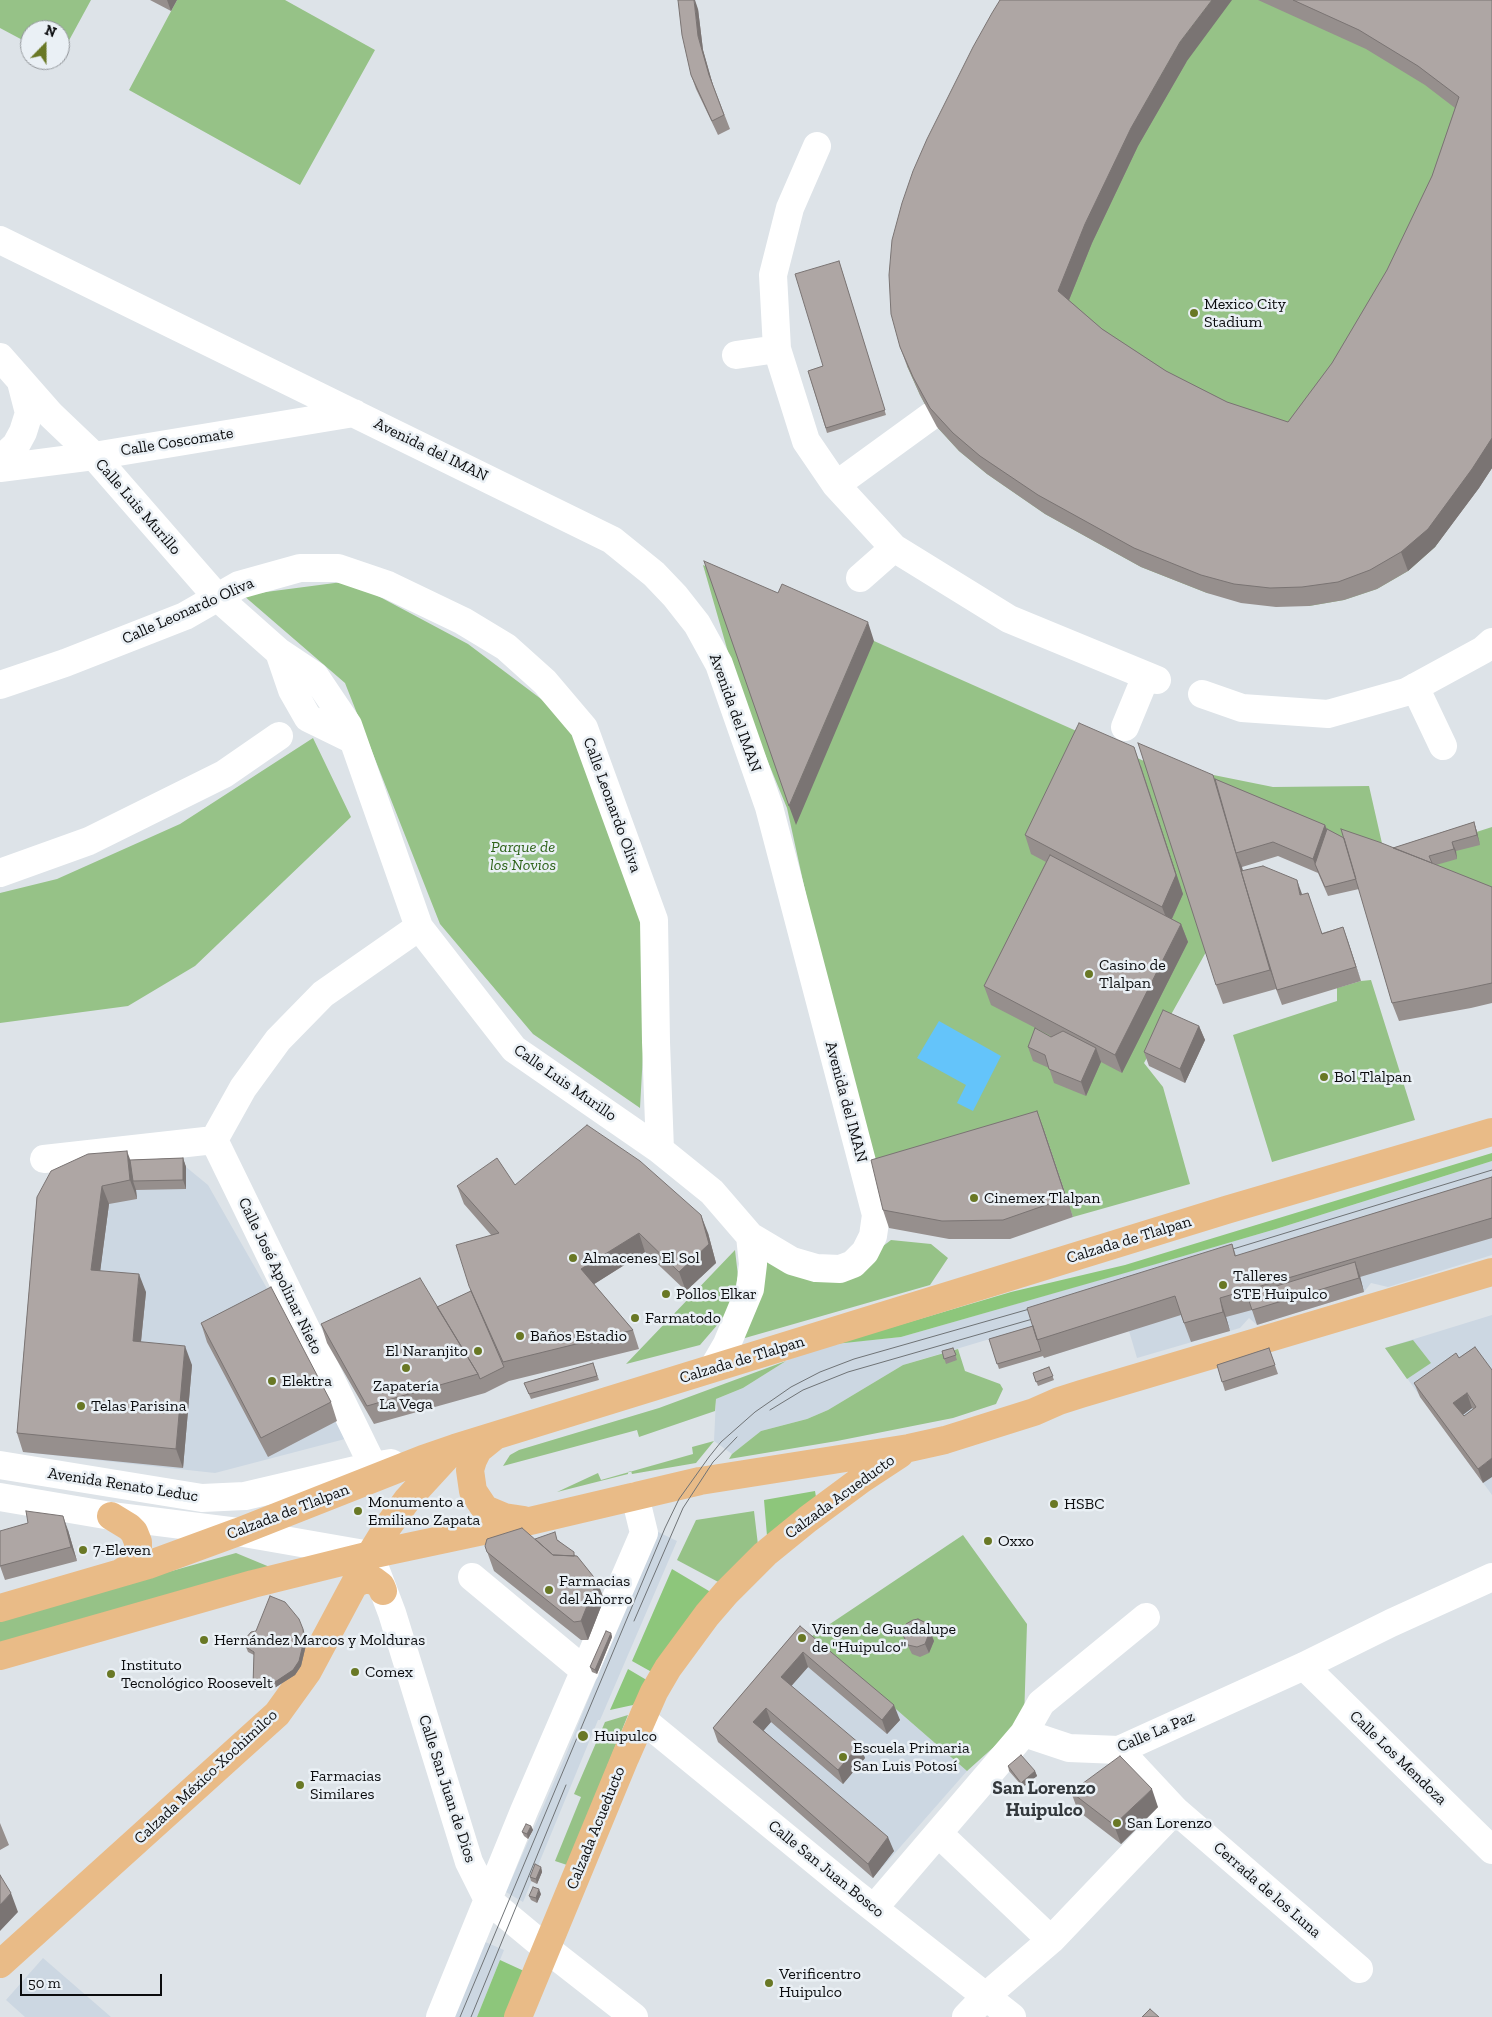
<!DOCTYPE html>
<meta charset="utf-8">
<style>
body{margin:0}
#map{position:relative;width:1492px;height:2017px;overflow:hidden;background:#dde3e8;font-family:"Zilla Slab",serif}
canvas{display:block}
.north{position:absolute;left:20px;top:20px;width:50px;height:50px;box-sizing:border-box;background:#eaf0f5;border:1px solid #919599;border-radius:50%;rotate:22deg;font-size:14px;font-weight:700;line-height:20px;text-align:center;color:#0b0c0e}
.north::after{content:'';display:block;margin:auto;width:18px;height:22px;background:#697825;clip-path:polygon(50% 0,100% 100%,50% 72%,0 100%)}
.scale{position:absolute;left:20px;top:1974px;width:142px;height:22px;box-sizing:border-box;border:2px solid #0b0c0e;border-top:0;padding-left:6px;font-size:15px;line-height:18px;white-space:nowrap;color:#0b0c0e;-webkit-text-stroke:4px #eaf0f5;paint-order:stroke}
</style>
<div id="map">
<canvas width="1492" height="2017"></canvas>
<div class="north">N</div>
<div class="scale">50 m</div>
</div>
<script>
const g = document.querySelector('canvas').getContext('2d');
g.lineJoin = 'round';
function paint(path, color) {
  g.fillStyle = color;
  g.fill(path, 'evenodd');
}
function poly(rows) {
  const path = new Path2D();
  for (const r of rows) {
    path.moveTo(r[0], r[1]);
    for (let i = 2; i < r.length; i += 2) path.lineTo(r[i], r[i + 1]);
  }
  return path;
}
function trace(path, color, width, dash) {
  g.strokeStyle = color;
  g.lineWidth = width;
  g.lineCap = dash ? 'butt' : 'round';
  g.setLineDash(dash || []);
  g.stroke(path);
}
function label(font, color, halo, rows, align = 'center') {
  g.font = font + ' "Zilla Slab",serif';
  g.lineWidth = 5;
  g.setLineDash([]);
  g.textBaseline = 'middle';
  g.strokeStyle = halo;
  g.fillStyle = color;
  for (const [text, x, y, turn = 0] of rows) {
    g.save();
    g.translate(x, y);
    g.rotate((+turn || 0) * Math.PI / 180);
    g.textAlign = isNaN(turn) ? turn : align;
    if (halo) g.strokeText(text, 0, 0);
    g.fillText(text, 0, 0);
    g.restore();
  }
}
const built = poly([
 [1492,1161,1492,1255,1388,1287,1371,1283,1364,1292,1257,1325,1249,1318,1240,1328,1137,1358,1129,1331,1044,1358,1033,1326,903,1365,828,1410,807,1419,761,1431,732,1454,714,1441,716,1399,743,1388,786,1361,814,1349,849,1342,901,1337,1276,1229],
 [186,1167,208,1185,277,1306,345,1439,215,1473,23,1452,95,1172],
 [1492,1315,1492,1495,1385,1348],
 [656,1531,677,1541,600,1720,598,1720,523,1902,506,1892,565,1757],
 [812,1636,967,1771,873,1878,718,1742],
 [483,1941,504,1950,477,2017,452,2017],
 [43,1958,111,2017,25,2017,6,2000]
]);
const green = poly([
 [0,0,91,0,60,57,60,30,30,30,30,44,0,28],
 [177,0,285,0,375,50,300,185,129,90],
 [1018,0,1492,0,1492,468,1435,547,1408,571,1377,589,1344,600,1309,606,1207,593,1141,567,1045,514,987,474,959,451,937,427,920,395,907,366],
 [703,565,1144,761,1273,787,1369,786,1386,861,1492,827,1492,903,1386,861,1145,762,1206,952,1144,1063,1163,1087,1190,1184,1073,1217,1044,1130,878,1179,857,1128,787,808,740,694],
 [350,581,468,644,565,717,621,821,649,944,640,1108,533,1034,440,924,345,683,243,595],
 [313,738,351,817,195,966,128,1006,0,1023,0,893,57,879,180,824],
 [1371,980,1415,1120,1272,1162,1233,1035,1337,1001,1337,988,1361,981],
 [891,1240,931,1244,948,1258,930,1285,738,1340,763,1259,849,1272],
 [735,1250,738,1276,731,1309,700,1345,626,1364],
 [1413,1340,1431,1363,1407,1379,1385,1348],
 [958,1349,965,1371,1000,1384,1003,1389,996,1404,953,1418,837,1441,729,1459,732,1454,761,1431,807,1419,828,1410,903,1365],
 [786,1361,743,1388,716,1399,715,1411,639,1437,637,1430,503,1466,510,1455,519,1450,659,1408],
 [714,1441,696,1463,632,1474,631,1471,628,1472,628,1474,557,1492,598,1473,601,1480,693,1454,692,1447],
 [754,1511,758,1545,722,1584,677,1560,696,1520],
 [963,1535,1027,1624,1024,1720,967,1771,812,1636],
 [236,1553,277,1570,0,1653,0,1619],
 [628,1715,567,1865,555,1861,581,1797,574,1794,605,1722]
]);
const forest = poly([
 [1492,1153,1492,1161,1276,1229,1139,1269,901,1337,835,1344,1011,1292,1125,1265],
 [815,1491,816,1497,783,1522,767,1536,764,1500],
 [672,1569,714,1594,657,1675,632,1661],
 [628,1669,650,1682,633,1705,610,1710],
 [500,1960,524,1971,504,2017,477,2017]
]);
const water = poly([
 [939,1021,1001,1056,973,1111,957,1103,966,1085,917,1058]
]);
const minor = poly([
 [817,146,790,208,773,275,777,349,806,441,836,485,894,548,1009,619,1157,680],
 [0,240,612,540,654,574,675,596,697,624,719,664,769,807,876,1215,873,1236,865,1252,853,1264,840,1269,816,1268,792,1261,750,1236],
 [736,355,777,349],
 [0,357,51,415,94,456,217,597,279,652,315,676,348,725,419,927,514,1049,660,1150,712,1192,750,1236,753,1264,750,1289,727,1344,713,1368],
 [0,460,16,445,23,432,29,413,21,382],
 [0,468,94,456,354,413],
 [836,485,931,416],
 [860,578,894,548],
 [279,652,292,690,308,718,353,740],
 [0,685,65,663,185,616,239,585,300,568,338,568,388,585,463,621,506,647,545,682,584,728,654,920,656,1042,660,1150],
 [1415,687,1443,746],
 [1202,694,1242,708,1328,714,1406,692,1483,650,1492,642],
 [1125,727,1146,676],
 [0,873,89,841,224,774,279,736],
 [44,1159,214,1140],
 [0,1465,202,1498,245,1496,373,1466,391,1463],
 [373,1466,214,1140,243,1088,278,1040,323,994,419,927],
 [0,1497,111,1516,238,1532,370,1555,392,1613,469,1862,488,1900,547,1949,634,2017],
 [472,1577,585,1671],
 [1304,1666,1492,1850],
 [642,1719,853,1892,1012,2017],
 [1024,1733,1069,1748,1119,1750,1304,1666,1391,1623,1492,1577],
 [1119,1750,1175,1810,1359,1969],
 [939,1834,1051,1940],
 [874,1908,1024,1733,1041,1703,1146,1617],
 [440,2017,524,1811,644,1533,635,1496],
 [966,2017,986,1996,1051,1940,1175,1810]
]);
const major = poly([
 [494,1437,478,1450,473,1460,470,1470,473,1491,485,1509,504,1517,524,1520],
 [111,1516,129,1527,134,1532,138,1542,138,1553,135,1560,131,1566,120,1573],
 [355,1584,363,1580,373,1580,381,1586,383,1591],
 [0,1608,148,1565,238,1532,423,1459,455,1448,1226,1210,1492,1132],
 [0,1656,253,1584,370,1555,530,1521,700,1481,909,1448,945,1440,1034,1412,1059,1401,1081,1394,1492,1272],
 [0,1964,277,1714,308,1671,370,1555,386,1529,407,1500,452,1451],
 [518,2017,625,1758,654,1692,668,1668,707,1615,726,1593,765,1554,808,1519,862,1479,900,1454]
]);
const tram = poly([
 [1220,1253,1492,1170],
 [770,1410,803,1390,848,1372,1043,1316],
 [634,1621,683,1508,713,1462,737,1437],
 [460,2017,665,1528,679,1499,709,1457,721,1442,755,1412,791,1387,820,1372,854,1359,1040,1306],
 [471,2017,566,1785]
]);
const wall = poly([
 [150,0,177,0,171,11],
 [1258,0,1492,0,1492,468,1479,488,1435,547,1408,571,1377,589,1344,600,1309,606,1276,607,1241,603,1207,593,1141,567,1045,514,987,474,959,451,937,427,920,395,907,366,900,347,1187,61,1138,146,1092,243,1069,300,1102,329,1166,371,1227,402,1288,422,1332,363,1387,270,1432,176,1455,108,1425,85,1366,49],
 [698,9,703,50,713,85,730,129,718,135,696,89,691,75],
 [839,261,886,415,827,433,808,371,823,366],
 [1141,766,1183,894,1172,919,1181,924,1188,942,1122,1073,1101,1062,1086,1096,1054,1083,1049,1068,1033,1061,1028,1047,1051,1036,991,1005,984,986,1046,862,1031,854,1025,835],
 [1215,779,1325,825,1327,829,1344,838,1393,848,1474,822,1477,832,1480,845,1456,851,1457,859,1436,865,1492,887,1492,1003,1471,1008,1399,1021,1392,1003,1359,889,1328,896,1318,873,1278,856,1242,867,1242,870,1302,895,1322,933,1343,927,1361,981,1282,1005,1276,989,1223,1004,1216,985],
 [1199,1026,1205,1040,1185,1083,1149,1066,1144,1052],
 [1044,1130,1073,1217,1010,1239,949,1239,889,1228,883,1210],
 [183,1158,186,1167,186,1189,136,1190,137,1199,109,1204,100,1271,146,1292,141,1342,192,1365,183,1468,23,1452,17,1433,37,1197,130,1160],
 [1492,1177,1492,1238,1360,1277,1364,1292,1257,1325,1252,1310,1226,1317,1230,1331,1191,1342,1181,1315,1044,1358,1043,1356,999,1369,989,1339,1033,1326,1232,1244,1236,1256],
 [515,1185,708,1233,716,1263,686,1291,645,1252,594,1284,633,1330,639,1349,509,1381,485,1393,374,1424,327,1343,321,1324,437,1307,471,1291,492,1236,464,1204,457,1186],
 [201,1323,331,1402,337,1421,268,1457,207,1342],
 [1475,1347,1483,1483,1420,1397,1414,1383,1459,1358],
 [1472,1408,1473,1409,1464,1416,1462,1415],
 [953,1348,957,1360,946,1364,942,1351],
 [1269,1348,1278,1374,1225,1391,1217,1365],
 [593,1363,599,1380,531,1399,524,1383],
 [1049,1367,1054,1380,1038,1386,1033,1373],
 [68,1530,77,1561,5,1580,0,1566],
 [535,1539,558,1540,576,1556,604,1599,588,1640,581,1640,494,1571,485,1546],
 [800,1626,900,1720,887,1734,808,1667,791,1686,865,1758,843,1784,771,1722,763,1730,894,1851,873,1878,718,1742,713,1728],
 [930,1631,934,1641,929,1653,920,1657,912,1654,906,1642,902,1633],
 [611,1633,612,1637,597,1674,592,1672,590,1667],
 [305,1634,306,1645,301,1666,295,1675,276,1687,266,1690,255,1690,253,1685,254,1655,248,1652,246,1647],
 [1008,1766,1035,1771,1037,1776,1023,1787,1009,1771],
 [1071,1792,1158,1807,1121,1844,1078,1811],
 [0,1823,9,1845,0,1850],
 [531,1826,533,1830,528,1839,524,1836,522,1832],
 [541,1867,542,1872,537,1884,531,1881,530,1877],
 [541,1894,537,1903,531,1900,529,1896]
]);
const shadedWall = poly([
 [167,0,177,0,171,11],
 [694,0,695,0,698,9,703,50,714,89,709,75,698,36],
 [1212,0,1232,0,1187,61,1138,146,1092,243,1065,310,1058,291,1085,224,1131,128,1180,42],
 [1492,438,1492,468,1479,488,1435,547,1408,571,1401,552],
 [868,622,874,641,796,825,789,806],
 [1134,747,1183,894,1169,925,1162,907],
 [1213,775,1236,853,1242,867,1277,989,1270,970],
 [1474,822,1477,832,1480,845,1477,835],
 [1325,825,1330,839,1318,872,1313,859],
 [1452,842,1456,851,1457,859,1454,849],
 [1297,880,1302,894,1305,909,1300,895],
 [1181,924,1188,942,1122,1073,1115,1055],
 [1343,927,1348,941,1361,981,1356,967],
 [1199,1026,1205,1040,1185,1083,1180,1069],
 [1096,1048,1101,1062,1086,1096,1081,1082],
 [1037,1111,1044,1130,1073,1217,1066,1198],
 [127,1151,134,1170,133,1181,136,1190,137,1199,130,1180],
 [183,1158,186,1167,186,1189,183,1180],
 [102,1186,109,1204,98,1288,91,1270],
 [701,1215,708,1233,716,1263,686,1291,679,1272],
 [639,1233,645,1252,588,1288,581,1269],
 [1355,1262,1360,1276,1364,1292,1359,1278],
 [139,1274,146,1292,139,1360,133,1341],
 [1220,1298,1226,1317,1230,1331,1223,1312],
 [185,1346,192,1365,183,1468,176,1449],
 [1467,1393,1472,1408,1459,1418,1453,1403],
 [1492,1458,1492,1477,1483,1483,1478,1469],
 [63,1516,68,1530,77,1561,71,1547],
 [597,1581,604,1599,588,1640,581,1621],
 [303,1629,305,1634,306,1645,301,1666,295,1675,276,1687,275,1682],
 [930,1631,934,1641,929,1653,925,1644],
 [611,1633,612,1637,597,1674,595,1670],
 [803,1652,808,1667,787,1691,781,1677],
 [894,1705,900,1720,887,1734,882,1720],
 [766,1708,771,1722,759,1736,753,1722],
 [860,1744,865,1758,843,1784,838,1770],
 [1035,1771,1037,1776,1023,1787,1021,1783],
 [1152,1789,1158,1807,1121,1844,1114,1825],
 [531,1826,533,1830,528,1839,527,1834],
 [888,1837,894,1851,873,1878,868,1864],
 [541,1867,542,1872,537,1884,536,1879],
 [539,1889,541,1894,537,1903,536,1898],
 [11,1893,18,1912,0,1931,0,1905]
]);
const building = poly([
 [678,0,694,0,698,36,709,75,724,115,712,121,691,75,682,35,678,0],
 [1000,0,1212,0,1180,42,1131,128,1085,224,1058,291,1102,329,1166,371,1227,402,1288,422,1332,363,1387,270,1432,176,1459,97,1418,66,1359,30,1293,0,1492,0,1492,438,1472,469,1428,529,1401,552,1370,570,1338,582,1302,587,1270,588,1234,584,1201,575,1134,548,1038,495,980,456,953,433,930,408,913,377,900,347,891,314,889,275,892,240,902,203,913,171,927,139,973,47,992,13,1000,0],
 [839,261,885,410,826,428,808,371,823,366,795,274,839,261],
 [704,561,778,593,782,584,868,622,789,806,704,561],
 [1079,723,1134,747,1176,875,1162,907,1025,835,1079,723],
 [1138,743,1213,775,1270,970,1216,985,1138,743],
 [1215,779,1325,825,1313,859,1273,842,1236,853,1215,779],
 [1474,822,1477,835,1452,842,1454,849,1429,856,1432,863,1393,848,1474,822],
 [1327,829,1344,838,1356,879,1325,887,1315,864,1327,829],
 [1341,829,1379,842,1492,887,1492,983,1464,989,1392,1003,1341,829],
 [1050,855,1181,924,1115,1055,984,986,1050,855],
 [1263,866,1297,880,1300,895,1308,893,1322,934,1343,927,1356,967,1277,990,1241,871,1263,866],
 [1163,1010,1199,1026,1180,1069,1144,1052,1163,1010],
 [1035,1028,1051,1037,1063,1031,1096,1048,1081,1082,1049,1069,1045,1055,1028,1047,1035,1028],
 [1037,1111,1066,1198,1003,1220,942,1221,883,1210,871,1160,1037,1111],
 [587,1125,640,1161,701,1215,709,1244,679,1272,639,1233,581,1269,633,1330,503,1362,469,1286,456,1245,499,1233,457,1186,497,1158,515,1185,587,1125],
 [127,1151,130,1180,102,1186,91,1270,139,1274,133,1341,185,1346,176,1449,17,1433,37,1197,51,1171,88,1154,127,1151],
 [183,1158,183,1180,133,1181,130,1160,183,1158],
 [1492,1177,1492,1218,1220,1298,1223,1312,1184,1323,1175,1296,1037,1340,1027,1308,1232,1244,1235,1256,1492,1177],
 [1355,1262,1359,1278,1252,1310,1247,1295,1355,1262],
 [420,1278,478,1374,367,1406,321,1324,420,1278],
 [271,1287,331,1402,261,1438,201,1323,271,1287],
 [471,1291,504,1367,480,1379,478,1374,437,1307,471,1291],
 [1033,1326,1041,1351,997,1364,989,1339,1033,1326],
 [1475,1347,1492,1370,1492,1458,1478,1469,1414,1383,1456,1353,1459,1358,1475,1347],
 [1467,1393,1476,1407,1464,1416,1453,1403,1467,1393],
 [953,1348,956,1355,944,1359,942,1351,953,1348],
 [1269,1348,1275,1365,1222,1382,1217,1365,1269,1348],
 [593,1363,597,1376,529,1394,524,1383,593,1363],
 [1049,1367,1053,1376,1036,1382,1033,1373,1049,1367],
 [26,1511,63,1516,71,1547,0,1566,0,1531,28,1523,26,1511],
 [522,1528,553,1555,577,1556,597,1581,581,1621,574,1622,487,1552,485,1546,487,1539,522,1528],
 [555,1532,557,1540,574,1552,574,1556,553,1555,535,1539,555,1532],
 [270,1596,285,1602,299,1619,303,1629,304,1640,299,1661,293,1670,275,1682,264,1685,253,1685,254,1652,246,1647,245,1639,251,1632,256,1631,270,1596],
 [918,1619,926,1623,930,1631,925,1644,917,1647,908,1645,902,1633,906,1624,913,1620,918,1619],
 [800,1626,894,1705,882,1720,803,1652,781,1677,860,1744,838,1770,766,1708,753,1722,888,1837,868,1864,713,1728,800,1626],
 [606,1631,611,1633,595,1670,590,1667,606,1631],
 [1021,1755,1035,1771,1021,1783,1008,1766,1021,1755],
 [1120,1756,1152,1789,1114,1825,1071,1792,1120,1756],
 [526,1824,531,1826,527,1834,522,1832,526,1824],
 [535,1864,541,1867,536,1879,530,1877,535,1864],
 [0,1875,11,1893,0,1905,0,1875],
 [533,1887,539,1889,536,1898,529,1896,533,1887],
 [1150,2009,1159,2017,1142,2017,1150,2009]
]);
const markers = [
 [1194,313,5,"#697825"],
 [1089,974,5,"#697825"],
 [1324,1077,5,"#697825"],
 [974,1198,5,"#697825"],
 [573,1258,5,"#697825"],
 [1223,1285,5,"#697825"],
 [666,1294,5,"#697825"],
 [635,1318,5,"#697825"],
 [520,1336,5,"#697825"],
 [478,1351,5,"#697825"],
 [406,1368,5,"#697825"],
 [272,1381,5,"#697825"],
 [81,1406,5,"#697825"],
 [1054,1504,5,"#697825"],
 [358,1511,5,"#697825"],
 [988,1541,5,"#697825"],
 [83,1550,5,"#697825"],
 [549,1590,5,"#697825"],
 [802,1638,5,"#697825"],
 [204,1640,5,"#697825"],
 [355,1672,5,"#697825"],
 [111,1674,5,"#697825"],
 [583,1736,6,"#697825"],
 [843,1757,5,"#697825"],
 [300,1785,5,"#697825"],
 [1117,1823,5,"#697825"],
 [769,1983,5,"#697825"]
];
const poiNames = [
 ["Mexico City",1204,304],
 ["Stadium",1204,322],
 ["Casino de",1099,965],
 ["Tlalpan",1099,983],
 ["Bol Tlalpan",1334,1077],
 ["Cinemex Tlalpan",984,1198],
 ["Almacenes El Sol",583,1258],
 ["Talleres",1233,1276],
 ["STE Huipulco",1233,1294],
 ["Pollos Elkar",676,1294],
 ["Farmatodo",645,1318],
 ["Baños Estadio",530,1336],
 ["El Naranjito",468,1351,"right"],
 ["Elektra",282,1381],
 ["Zapatería",406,1386,"center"],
 ["La Vega",406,1404,"center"],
 ["Telas Parisina",91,1406],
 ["Monumento a",368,1502],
 ["Emiliano Zapata",368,1520],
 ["HSBC",1064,1504],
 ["Oxxo",998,1541],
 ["7-Eleven",93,1550],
 ["Farmacias",559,1581],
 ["del Ahorro",559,1599],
 ["Virgen de Guadalupe",812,1629],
 ["de \"Huipulco\"",812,1647],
 ["Hernández Marcos y Molduras",214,1640],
 ["Instituto",121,1665],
 ["Tecnológico Roosevelt",121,1683],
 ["Comex",365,1672],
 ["Huipulco",594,1736],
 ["Escuela Primaria",853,1748],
 ["San Luis Potosí",853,1766],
 ["Farmacias",310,1776],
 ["Similares",310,1794],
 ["San Lorenzo",1127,1823],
 ["Verificentro",779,1974],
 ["Huipulco",779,1992]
];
const streetNames = [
 ["Calle Coscomate",177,442,-9],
 ["Avenida del IMAN",431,450,26],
 ["Calle Luis Murillo",138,507,49],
 ["Calle Leonardo Oliva",188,611,-24],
 ["Avenida del IMAN",735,713,70],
 ["Calle Leonardo Oliva",612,805,70],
 ["Calle Luis Murillo",565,1083,35],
 ["Avenida del IMAN",846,1102,75],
 ["Calzada de Tlalpan",1129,1240,-17],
 ["Calle José Apolinar Nieto",280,1276,64],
 ["Calzada de Tlalpan",742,1360,-17],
 ["Avenida Renato Leduc",123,1485,9],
 ["Calzada Acueducto",840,1497,-36],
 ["Calzada de Tlalpan",288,1512,-21],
 ["Calle La Paz",1156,1732,-23],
 ["Calle Los Mendoza",1398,1758,44],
 ["Calzada México-Xochimilco",206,1777,-43],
 ["Calle San Juan de Dios",447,1789,72],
 ["Calzada Acueducto",596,1828,-68],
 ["Calle San Juan Bosco",826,1869,39],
 ["Cerrada de los Luna",1267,1890,41]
];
const parkNames = [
 ["Parque de",523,847],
 ["los Novios",523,865]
];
const quarterNames = [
 ["San Lorenzo",1044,1789],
 ["Huipulco",1044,1811]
];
paint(built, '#ccd7e2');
paint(green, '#96c287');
paint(forest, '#8dc67b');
paint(water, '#64c4fa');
trace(minor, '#fff', 28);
trace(major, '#e9bb87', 28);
trace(tram, '#6f7376', 1);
paint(wall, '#968f8d');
paint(shadedWall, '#7a7473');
paint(building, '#aea6a4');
trace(building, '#7a7473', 1);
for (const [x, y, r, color] of markers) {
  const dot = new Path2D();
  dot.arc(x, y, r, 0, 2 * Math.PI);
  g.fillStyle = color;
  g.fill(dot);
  trace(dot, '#eaf0f5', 2);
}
label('16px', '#0b0c0e', '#eaf0f5', poiNames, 'left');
label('16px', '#0b0c0e', '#eaf0f5', streetNames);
label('italic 16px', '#2e6319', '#eaf0f5', parkNames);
label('bold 19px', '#34393d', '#eaf0f5', quarterNames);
</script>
